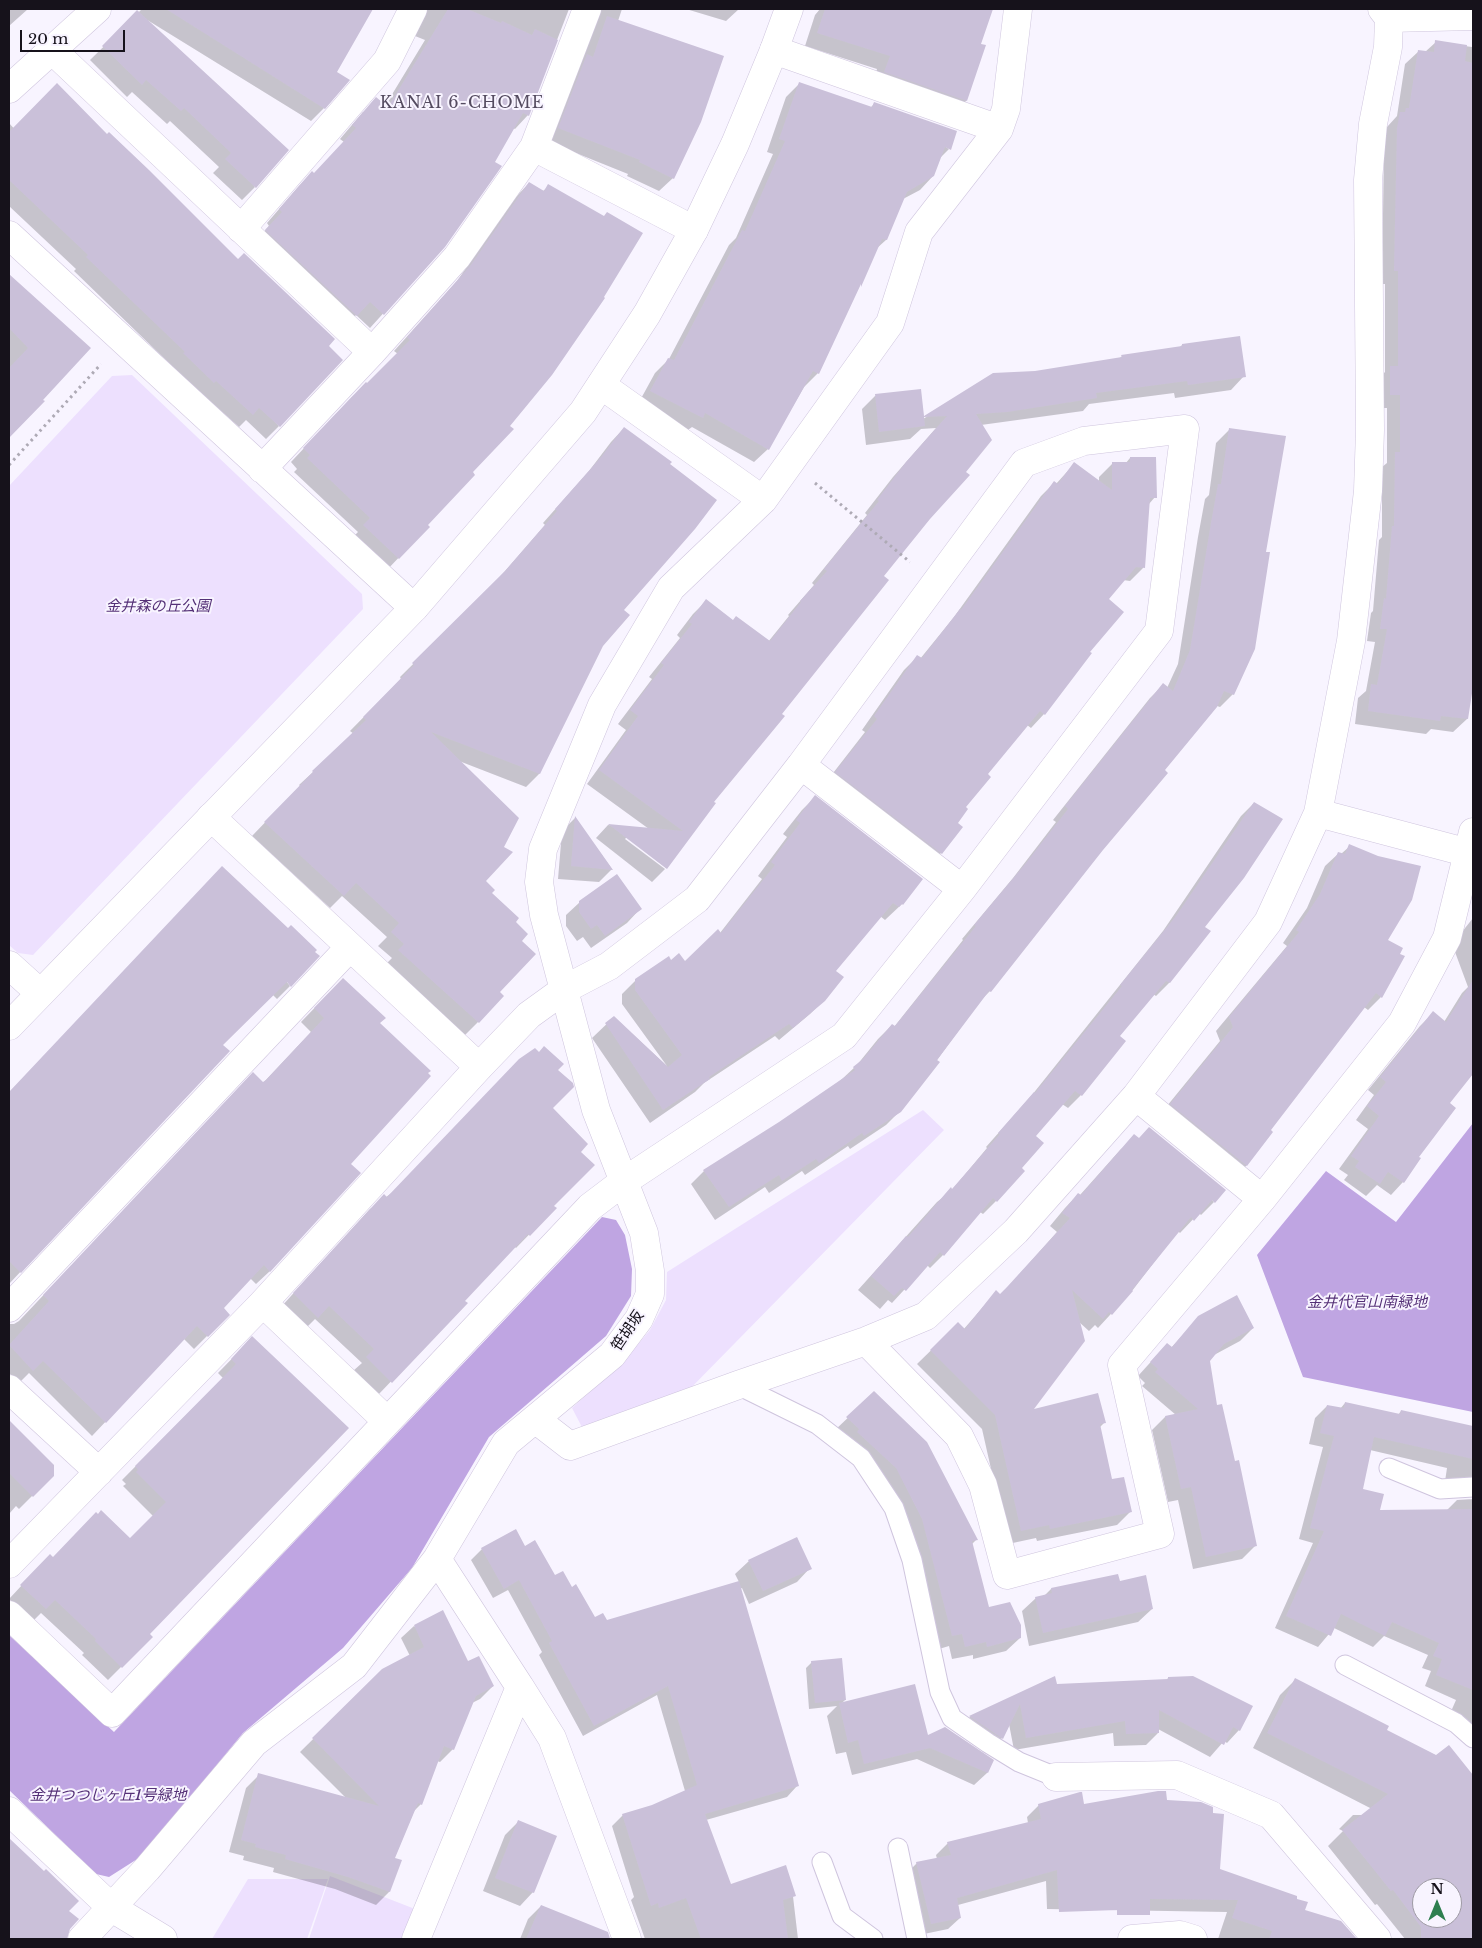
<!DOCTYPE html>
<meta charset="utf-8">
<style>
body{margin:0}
#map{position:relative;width:1482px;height:1948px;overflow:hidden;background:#f8f4ff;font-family:"Libre Baskerville",serif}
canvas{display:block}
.frame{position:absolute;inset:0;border:10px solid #16121b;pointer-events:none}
.north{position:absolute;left:1412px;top:1878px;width:50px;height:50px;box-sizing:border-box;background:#f8f4ff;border:1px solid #9e9aa4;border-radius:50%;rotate:0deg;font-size:14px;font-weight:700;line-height:20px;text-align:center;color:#16121b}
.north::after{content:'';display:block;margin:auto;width:18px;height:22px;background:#2e7f50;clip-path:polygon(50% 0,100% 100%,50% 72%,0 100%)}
.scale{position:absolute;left:20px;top:30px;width:105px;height:22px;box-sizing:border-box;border:2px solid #16121b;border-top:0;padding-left:6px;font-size:15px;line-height:18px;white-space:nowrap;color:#16121b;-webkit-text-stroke:4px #f8f4ff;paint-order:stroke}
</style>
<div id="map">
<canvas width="1482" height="1948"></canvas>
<div class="frame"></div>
<div class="north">N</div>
<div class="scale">20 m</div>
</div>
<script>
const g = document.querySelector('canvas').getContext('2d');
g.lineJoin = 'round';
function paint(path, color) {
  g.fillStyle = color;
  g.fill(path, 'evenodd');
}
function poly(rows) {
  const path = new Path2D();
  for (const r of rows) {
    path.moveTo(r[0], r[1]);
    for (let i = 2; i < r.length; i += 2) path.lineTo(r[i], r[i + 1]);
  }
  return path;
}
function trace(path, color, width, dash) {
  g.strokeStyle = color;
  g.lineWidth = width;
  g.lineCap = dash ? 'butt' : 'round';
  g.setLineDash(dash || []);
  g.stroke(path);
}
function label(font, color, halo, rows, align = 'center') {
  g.font = font + ' "Libre Baskerville","Noto Sans JP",serif';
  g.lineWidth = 4;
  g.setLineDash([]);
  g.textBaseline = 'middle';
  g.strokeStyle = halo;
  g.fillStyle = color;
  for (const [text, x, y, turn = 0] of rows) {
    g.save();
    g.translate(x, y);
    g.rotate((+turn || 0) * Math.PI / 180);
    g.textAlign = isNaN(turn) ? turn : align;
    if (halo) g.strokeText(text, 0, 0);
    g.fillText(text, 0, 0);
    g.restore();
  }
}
const green = poly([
 [132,375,362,594,363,609,33,955,18,953,9,945,9,486,112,376],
 [923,1110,944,1130,683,1396,584,1431,572,1408,623,1362,650,1330,666,1300,667,1272],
 [330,1876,415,1909,403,1939,309,1939],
 [248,1879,328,1879,307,1939,212,1939]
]);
const forest = poly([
 [1473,1123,1473,1412,1303,1377,1257,1255,1326,1171,1396,1222],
 [602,1217,616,1220,625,1235,632,1269,631,1296,606,1336,489,1437,412,1568,343,1648,243,1733,142,1856,109,1877,96,1874,9,1790,9,1635,114,1732]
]);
const shadow = poly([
 [9,9,28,9,9,26],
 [142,9,372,9,335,72,324,108,311,121,144,18,255,187,242,200,213,173,219,167,170,121,167,124,132,92,127,97,90,60],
 [426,9,569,9,528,115,515,129,513,128,444,246,370,328,356,315,343,329,253,244,269,226,267,223,299,186,312,173,314,175,344,142,340,139,363,112,385,106,425,40,415,36],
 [581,9,622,9,618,21,673,178,659,191,627,176,628,174,546,141],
 [686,9,739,9,726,21],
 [820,9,992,9,980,45,966,101,953,114,872,86,877,69,805,46,815,15],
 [1436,42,1472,47,1473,46,1473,659,1467,719,1453,732,1431,729,1426,734,1355,724,1358,698,1366,691,1375,642,1367,641,1371,613,1373,611,1379,540,1382,537,1382,467,1387,463,1387,408,1377,408,1377,380,1385,372,1385,284,1382,284,1384,143,1387,127,1397,116,1405,64,1419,51,1425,52],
 [799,84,870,108,875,103,949,149,939,159,933,176,920,190,903,199,886,240,876,249,818,373,804,387,768,449,754,462,692,427,688,430,638,404,655,373,669,359,729,245,736,238,773,154,767,152,786,97],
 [9,123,279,426,266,439,246,420,239,427,202,394,200,395,171,367,172,366,74,271,76,269,9,206],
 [529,183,543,191,549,186,426,525,428,527,385,572,351,539,358,532,294,472,297,469,291,462,352,397,367,385,398,354,394,351,457,281,516,197],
 [9,276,89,348,42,400,43,401,9,436],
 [1182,345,1244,376,1231,390,1175,398,1174,393,1089,404,1083,411,981,425,929,518,882,576,712,803,714,804,666,868,627,837,625,839,665,869,652,882,596,838,608,825,649,829,587,784,626,730,618,724,652,679,649,677,680,638,677,635,693,614,706,601,733,621,768,642,789,616,788,615,814,585,812,583,867,515,865,513,893,477,936,428,921,429,910,439,866,445,862,409,875,396,920,390,923,419,994,374,1035,372,1119,359,1122,356,1179,348],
 [624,428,623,610,602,645,539,774,526,787,459,761,484,881,490,893,514,922,521,941,498,992,478,1022,465,1035,386,964,392,958,378,946,387,937,342,896,330,908,252,836,300,786,299,785,354,734,350,731,401,679,400,677,492,586,545,525,543,523,589,471,611,442],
 [1229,430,1233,694,1220,707,1217,706,1163,770,990,991,980,1001,900,1111,886,1125,850,1149,848,1146,805,1175,802,1171,769,1193,765,1187,715,1220,691,1184,704,1171,780,1123,840,1081,857,1065,878,1039,892,1025,894,1027,963,940,962,939,1013,878,1056,822,1053,820,1150,698,1163,685,1167,688,1178,664,1198,537,1205,499,1209,495,1216,443],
 [1130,458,1155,497,1149,504,1143,568,1130,581,1123,580,1107,600,1089,652,1091,653,1044,714,1031,728,1027,725,986,775,964,808,941,853,928,866,823,786,865,732,862,730,904,670,917,657,920,659,954,617,1041,496,1054,483,1056,484,1074,464,1099,482,1099,477,1112,464,1125,464],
 [815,797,902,904,885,920,880,916,834,971,824,1000,810,1014,779,1040,775,1036,704,1083,695,1092,650,1123,592,1038,614,1017,667,1066,622,1004,622,994,636,980,671,962,685,963,720,933,762,879,758,876,787,837,783,834,802,810],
 [1254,803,1203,927,1209,932,1169,983,1156,996,1153,994,1118,1036,1081,1095,1068,1108,1062,1104,1034,1137,1020,1168,996,1201,983,1214,980,1212,943,1255,930,1268,927,1265,892,1303,888,1300,880,1309,858,1290,937,1202,952,1190,987,1148,986,1147,1032,1095,1163,931,1241,816],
 [575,818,612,869,599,882,558,879,562,831],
 [1350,846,1381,997,1368,1010,1364,1007,1269,1130,1272,1132,1246,1166,1233,1179,1158,1117,1220,1041,1216,1031,1287,946,1283,943,1307,908,1325,866,1339,853,1341,854],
 [209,881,290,986,277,999,272,994,221,1045,228,1051,9,1284,9,1093],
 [580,902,640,909,627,923,591,948,583,937,577,941,566,926,566,915],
 [1473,918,1473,1072,1448,1104,1403,1182,1391,1195,1377,1185,1366,1196,1344,1180,1348,1175,1339,1169,1368,1129,1356,1120,1374,1095,1368,1090,1420,1026,1433,1013,1444,1022,1462,993,1468,987,1455,952,1458,937],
 [329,993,378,1024,349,1164,270,1271,256,1284,250,1278,222,1308,228,1315,194,1349,184,1339,92,1436,29,1373,19,1383,9,1373,9,1324,14,1324,19,1321,240,1087,263,1083,311,1032,301,1022],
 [557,1070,552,1108,579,1152,553,1206,555,1208,516,1248,514,1246,463,1301,466,1303,378,1395,353,1371,362,1363,315,1319,304,1330,281,1307,370,1209],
 [1149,1128,1214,1202,1201,1215,1199,1213,1180,1233,1178,1231,1132,1291,1098,1328,1095,1325,1089,1331,1079,1322,1031,1411,1104,1423,1099,1428,1111,1481,1131,1511,1117,1525,1037,1541,1036,1538,1008,1544,982,1429,917,1364,958,1324,963,1330,996,1292,1000,1296,1057,1232,1050,1226,1065,1208,1078,1194,1080,1195,1121,1149,1139,1139],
 [1199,1317,1253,1328,1240,1341,1214,1355,1209,1360,1216,1406,1255,1546,1242,1559,1193,1569,1178,1500,1168,1502,1152,1430,1165,1417,1176,1415,1142,1386,1145,1383,1138,1376,1167,1344,1171,1348],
 [252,1338,148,1634,151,1637,108,1680,82,1655,84,1653,41,1613,32,1622,9,1599,37,1569,53,1558,130,1540,153,1516,123,1486,126,1484,122,1480,223,1378,218,1373],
 [874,1393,976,1540,971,1545,988,1608,1020,1638,1006,1651,973,1659,973,1655,952,1659,949,1646,939,1649,909,1533,834,1431],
 [1345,1403,1398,1415,1401,1411,1473,1427,1473,1725,1449,1716,1456,1700,1425,1686,1431,1671,1422,1668,1428,1655,1384,1636,1373,1647,1334,1628,1318,1647,1275,1628,1313,1543,1299,1539,1323,1447,1309,1444,1315,1418,1327,1406,1340,1409],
 [1370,1450,1447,1468,1444,1488,1471,1492,1473,1499,1457,1500,1446,1511,1378,1512,1361,1490],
 [9,1423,53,1465,53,1475,19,1509,16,1506,9,1514],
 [515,1530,525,1547,594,1619,606,1622,739,1582,735,1574,749,1561,797,1538,810,1568,797,1582,749,1604,742,1588,740,1589,797,1786,787,1797,706,1820,730,1886,792,1888,798,1939,645,1939,631,1900,634,1897,612,1826,623,1815,652,1806,685,1791,657,1695,583,1736,539,1655,542,1652,508,1590,493,1598,471,1560,482,1549],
 [1119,1582,1152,1609,1138,1622,1029,1646,1022,1611,1036,1598,1044,1596,1051,1589],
 [414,1626,468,1663,493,1686,480,1699,472,1703,453,1749,440,1762,437,1761,421,1804,414,1811,394,1859,401,1861,389,1892,376,1905,335,1889,273,1872,274,1868,243,1860,244,1856,229,1852,246,1788,259,1775,346,1798,300,1752,383,1670,410,1656,401,1638],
 [812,1662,845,1700,841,1704,992,1760,987,1773,974,1785,917,1759,852,1775,846,1752,836,1754,827,1716,837,1706,809,1709,806,1668],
 [1054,1677,1056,1685,1166,1681,1168,1678,1239,1730,1227,1743,1224,1741,1210,1757,1158,1729,1158,1733,1146,1745,1114,1746,1113,1733,1014,1750,1009,1724,1002,1738,990,1751,958,1730,970,1717],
 [1295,1680,1386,1731,1437,1756,1449,1747,1473,1777,1473,1784,1461,1796,1435,1817,1473,1818,1473,1939,1405,1939,1377,1904,1375,1905,1328,1846,1343,1831,1339,1829,1353,1815,1364,1815,1372,1809,1253,1748,1280,1695],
 [1422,1888,1452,1888,1452,1918,1422,1918],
 [1166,1801,1219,1870,1295,1900,1304,1911,1336,1921,1331,1939,1218,1939,1227,1912,1047,1909,1046,1881,958,1905,960,1918,948,1929,919,1935,905,1875,917,1863,937,1859,936,1855,948,1843,1028,1823,1027,1817,1039,1805,1083,1806],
 [518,1822,533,1892,520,1906,483,1891,505,1835],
 [9,1840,44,1873,68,1911,66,1933,61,1939,9,1939],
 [541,1906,602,1931,598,1939,520,1939,528,1919]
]);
const building = poly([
 [166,9,373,9,337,72,350,80,325,109],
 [448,9,467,9,501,23,502,21,532,35,535,29,558,40,529,116,523,113,495,162,502,166,445,247,384,315,370,302,357,316,265,230,282,212,279,209,312,171,314,173,356,128,352,125,376,97,388,107],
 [825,9,993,9,981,44,986,45,967,101,884,72,890,56,817,33],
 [137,10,289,150,256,188,225,159,231,153,184,108,181,111,146,80,142,85,102,46],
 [607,16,724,56,701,122,674,179,639,162,640,160,558,128,587,54,593,57],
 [1435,40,1467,45,1465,61,1473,63,1473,687,1468,719,1441,716,1440,721,1368,711,1371,684,1377,685,1387,629,1380,629,1384,598,1386,599,1392,526,1394,526,1395,452,1400,452,1400,395,1390,395,1390,366,1398,366,1398,271,1394,271,1397,128,1400,112,1405,112,1406,108,1409,108,1418,50,1434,52],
 [799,82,872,107,874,102,957,131,951,150,945,147,934,176,907,192,887,240,882,239,861,287,861,284,819,374,813,371,769,450,705,413,703,418,650,391,668,358,674,360,742,230,745,231,785,141,779,139],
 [57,83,107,134,109,132,149,170,238,259,244,253,335,339,329,346,343,360,280,427,259,408,253,415,216,381,214,383,183,353,185,352,86,257,88,255,9,180,9,132],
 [529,182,544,191,548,184,604,216,607,212,643,233,604,297,605,298,552,375,510,426,514,429,473,472,475,475,428,525,430,527,399,559,363,525,370,518,307,458,310,455,303,448,366,382,367,383,410,340,407,337,470,266],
 [9,274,91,348,43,400,45,401,9,438,9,368,28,348,9,328],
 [1240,336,1246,377,1188,385,1187,381,1096,393,1097,398,1007,412,976,414,992,440,966,472,970,475,930,519,884,576,889,580,782,714,785,716,714,802,716,803,667,869,608,824,683,831,599,770,638,716,630,710,664,665,661,663,692,624,689,622,706,599,733,620,736,616,770,641,801,602,800,601,827,571,824,569,879,501,877,500,906,462,947,416,924,417,925,426,879,432,875,394,921,389,924,416,993,373,1035,371,1122,357,1121,355,1182,346,1182,344],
 [624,427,672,462,670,464,717,500,695,529,624,610,630,615,603,646,540,774,431,732,519,818,504,847,513,852,486,881,495,890,492,893,519,918,516,922,528,934,522,941,536,954,500,992,504,996,479,1023,398,950,404,944,391,932,399,923,356,883,344,896,264,822,313,772,312,771,366,720,363,717,414,665,412,663,505,571,557,511,555,509,602,456],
 [1229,428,1286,436,1266,552,1270,552,1255,649,1234,695,1224,691,1217,707,1165,770,1168,773,1103,850,991,992,989,991,937,1060,940,1062,901,1112,864,1136,862,1133,819,1163,816,1159,782,1181,779,1175,729,1207,703,1170,779,1122,855,1070,853,1067,863,1059,892,1024,895,1026,976,926,974,925,1026,863,1068,809,1065,806,1163,683,1173,691,1190,650,1211,523,1218,484,1221,484],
 [1130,457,1156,457,1157,498,1150,498,1145,568,1136,567,1109,599,1124,612,1090,652,1092,653,1045,715,1040,711,988,774,991,777,966,807,968,809,958,823,963,827,942,854,835,772,877,719,874,716,917,655,922,658,960,609,961,610,1054,481,1058,484,1074,462,1112,490,1112,462,1130,462],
 [815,795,923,879,903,905,902,904,899,907,893,903,836,971,844,977,825,1001,793,1028,789,1024,709,1077,710,1079,663,1110,605,1023,614,1016,668,1067,682,1055,635,990,635,979,669,956,671,960,679,953,685,961,718,929,721,933,775,865,771,862,800,823,796,820],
 [1254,802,1283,819,1244,878,1205,927,1211,931,1170,983,1166,981,1120,1036,1126,1041,1082,1096,1075,1091,1036,1136,1044,1143,1022,1168,1025,1171,997,1202,993,1198,944,1256,940,1252,906,1291,902,1288,894,1296,871,1276,906,1236,908,1237,951,1187,952,1189,1000,1134,998,1133,1034,1092,1035,1093,1122,986,1120,985,1176,916],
 [575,816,613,870,571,866],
 [1349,844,1378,856,1421,866,1412,900,1388,940,1403,948,1400,954,1405,956,1382,998,1376,993,1271,1130,1273,1132,1247,1166,1170,1104,1233,1027,1229,1017,1299,932,1296,930,1320,894,1338,852,1345,854],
 [222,866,288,928,291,925,317,950,315,952,320,956,291,987,287,982,223,1045,230,1051,21,1273,9,1261,9,1092],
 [617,874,642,909,605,936,597,925,591,929,579,912,579,901],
 [343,978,386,1018,380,1023,431,1071,428,1073,431,1076,351,1164,361,1173,270,1272,264,1265,224,1308,230,1315,208,1337,197,1326,106,1423,43,1361,33,1371,9,1345,49,1301,43,1295,253,1072,263,1082,266,1080,324,1018,314,1008],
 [1473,980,1473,1074,1450,1103,1456,1108,1419,1157,1421,1158,1404,1183,1388,1172,1380,1184,1355,1167,1359,1161,1351,1156,1379,1116,1367,1106,1386,1082,1380,1077,1433,1011,1446,1022],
 [544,1046,564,1064,558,1070,573,1083,574,1087,553,1108,588,1144,581,1152,595,1165,554,1206,557,1208,530,1236,528,1234,465,1301,468,1303,392,1383,366,1357,374,1349,329,1306,318,1318,293,1293,384,1194,387,1197,519,1059,535,1048,539,1052],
 [1149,1127,1226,1190,1215,1203,1212,1200,1194,1221,1191,1217,1132,1290,1133,1291,1112,1315,1109,1312,1103,1319,1072,1290,1085,1341,1034,1409,1098,1393,1106,1423,1100,1424,1112,1479,1124,1477,1132,1512,1050,1529,1049,1525,1021,1531,995,1415,930,1350,958,1322,965,1329,996,1290,1000,1294,1007,1287,1070,1218,1062,1213,1078,1193,1081,1195,1134,1134,1139,1138],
 [1237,1295,1254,1328,1224,1344,1210,1361,1217,1405,1222,1404,1235,1461,1239,1460,1257,1546,1206,1557,1191,1487,1181,1489,1165,1416,1198,1409,1155,1372,1158,1369,1150,1362,1167,1343,1172,1347,1198,1316],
 [252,1336,349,1428,150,1634,153,1637,122,1668,95,1641,96,1639,55,1600,46,1609,20,1585,50,1554,53,1557,96,1512,98,1514,101,1510,130,1538,166,1502,136,1472,138,1470,135,1466,236,1364,231,1359],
 [874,1391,927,1442,978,1540,972,1541,989,1607,1010,1602,1021,1625,1021,1638,987,1647,986,1642,965,1647,962,1634,952,1636,922,1519,896,1468,857,1432,859,1429,846,1417],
 [1345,1402,1400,1414,1401,1410,1473,1426,1473,1459,1374,1437,1363,1489,1384,1494,1380,1510,1473,1509,1473,1690,1436,1675,1442,1659,1433,1656,1439,1643,1392,1622,1385,1636,1341,1614,1331,1636,1286,1616,1324,1531,1310,1528,1334,1436,1320,1433,1327,1405,1344,1408],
 [9,1420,54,1465,54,1476,33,1497,9,1473],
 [516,1529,525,1546,535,1540,555,1575,563,1571,572,1587,576,1584,595,1617,603,1613,607,1620,739,1581,799,1786,705,1814,731,1884,786,1865,796,1896,783,1900,788,1939,701,1939,686,1898,659,1908,658,1903,651,1906,622,1814,652,1805,697,1785,668,1686,594,1726,549,1643,552,1641,519,1580,504,1589,481,1548],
 [797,1537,812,1569,763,1591,748,1560],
 [1118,1574,1120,1581,1146,1575,1153,1609,1043,1633,1035,1597,1052,1593,1051,1588],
 [443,1610,468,1661,479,1656,494,1686,476,1696,454,1750,444,1746,422,1805,418,1803,395,1858,402,1860,390,1892,348,1877,285,1859,286,1855,255,1847,256,1844,241,1840,258,1773,379,1806,312,1738,382,1669,424,1647,414,1625],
 [842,1658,846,1700,815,1703,811,1661],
 [1055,1676,1057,1684,1168,1679,1168,1677,1193,1676,1253,1706,1240,1731,1233,1727,1224,1745,1159,1710,1159,1733,1126,1734,1125,1721,1026,1738,1020,1704,1003,1739,969,1716],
 [1295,1678,1389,1726,1387,1730,1436,1755,1449,1745,1473,1775,1473,1939,1421,1939,1421,1927,1393,1890,1391,1891,1342,1830,1388,1794,1267,1733],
 [1422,1888,1452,1888,1452,1918,1422,1918],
 [915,1684,928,1735,945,1727,994,1760,988,1773,930,1748,864,1764,858,1740,848,1743,839,1703],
 [1158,1791,1166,1791,1167,1800,1201,1802,1213,1807,1213,1813,1224,1814,1220,1869,1297,1896,1297,1899,1308,1902,1305,1910,1341,1921,1357,1939,1269,1939,1272,1931,1232,1918,1238,1900,1150,1899,1150,1915,1117,1915,1117,1910,1059,1912,1057,1870,957,1898,961,1918,931,1924,916,1862,951,1855,947,1842,1041,1819,1038,1804,1080,1792,1082,1792,1084,1804],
 [518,1820,557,1836,534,1893,495,1878],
 [9,1838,44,1871,46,1869,79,1901,69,1911,79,1919,70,1929,67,1939,9,1939],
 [541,1905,608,1932,610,1939,526,1939]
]);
const path = poly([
 [9,465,101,364],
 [815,483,910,562]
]);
const service = poly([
 [738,1385,817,1424,861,1458,894,1508,912,1560,940,1692,952,1718,988,1743,1019,1762,1056,1777],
 [1389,1468,1440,1489,1473,1487],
 [1345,1665,1456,1723,1473,1738],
 [898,1848,917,1939],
 [822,1862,842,1916,873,1939]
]);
const minor = poly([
 [1389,18,1473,16],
 [52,50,372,352],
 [774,50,999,129],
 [9,89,97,9],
 [534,147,694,230],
 [241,229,387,61,413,9],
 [9,235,414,608],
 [601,385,763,500],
 [262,469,372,352,457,257,534,147,587,9],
 [801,765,962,889],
 [1318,813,1469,853],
 [211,817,479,1067],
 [9,965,40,993],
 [1136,1096,1262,1199],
 [263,1303,387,1421],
 [9,1308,350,947],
 [866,1341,959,1436,983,1485,1007,1575,1160,1534,1122,1365,1262,1199,1402,1023,1447,938,1473,832],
 [9,1389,99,1472],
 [535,1419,570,1446,738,1385,866,1341,926,1316,1016,1231,1136,1096,1268,922,1318,813,1351,641,1368,491,1370,430,1368,180,1373,124,1388,47,1389,18,1382,9],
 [9,1564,263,1303,479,1067,529,1015,565,989,609,966,697,899,801,765,1024,463,1084,441,1185,429,1159,631,962,889,844,1036,623,1182,590,1207,112,1713,9,1615],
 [520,1687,552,1738,627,1939],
 [1056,1777,1177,1775,1271,1815,1377,1939],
 [9,1811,112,1908,163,1939],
 [82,1939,147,1869,254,1743,354,1666,437,1559,506,1443,612,1355,639,1319,650,1294,650,1271,644,1233,596,1110,544,915,539,882,543,849,602,705,671,588,763,500,890,323,919,232,999,129,1006,109,1018,9],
 [416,1939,520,1687,437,1559],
 [1132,1939,1180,1935,1193,1939]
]);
const tertiary = poly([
 [9,1026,414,608,583,412,647,314,694,230,735,144,774,50,789,9]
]);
const parkNames = [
 ["金井森の丘公園",158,607],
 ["金井代官山南緑地",1367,1303],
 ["金井つつじヶ丘1号緑地",108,1796]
];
const streetNames = [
 ["笹胡坂",628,1331,-56]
];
const neighbourhoodNames = [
 ["KANAI 6-CHOME",462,103]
];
paint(green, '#ede0fe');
paint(forest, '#bfa5e2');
paint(shadow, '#0003');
paint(building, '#cac0d9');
trace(service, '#cfc5de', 21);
trace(minor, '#cfc5de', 29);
trace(tertiary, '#cfc5de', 29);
trace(path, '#aeaab5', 3, [2.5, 4]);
trace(service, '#fff', 19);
trace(minor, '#fff', 28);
trace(tertiary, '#fff', 28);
label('italic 15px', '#543077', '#f8f4ff', parkNames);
label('15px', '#16121b', '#f8f4ff', streetNames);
g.letterSpacing = '1px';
label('16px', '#544b60', '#f8f4ff', neighbourhoodNames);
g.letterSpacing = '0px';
</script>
